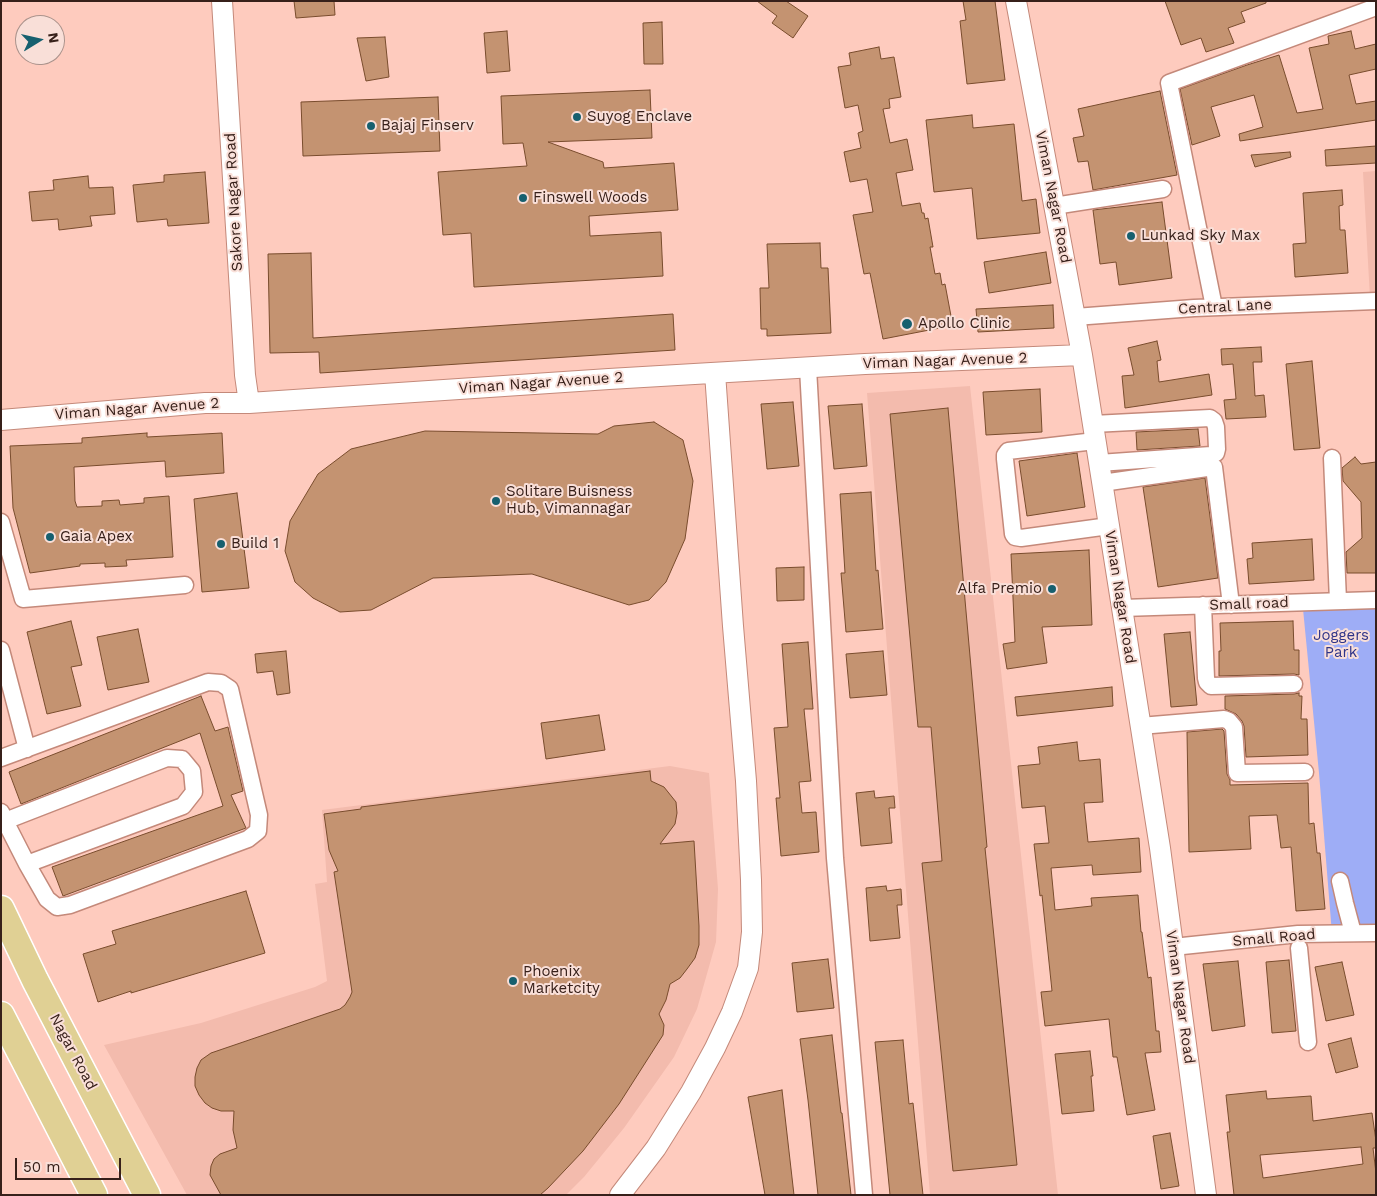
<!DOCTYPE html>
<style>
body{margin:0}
#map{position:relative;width:1377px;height:1196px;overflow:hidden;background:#fecbbe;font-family:"Work Sans",sans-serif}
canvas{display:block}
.frame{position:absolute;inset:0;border:2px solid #37201a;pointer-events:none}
.north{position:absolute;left:15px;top:15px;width:50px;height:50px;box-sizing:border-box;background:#f9dfd8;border:1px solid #ab938c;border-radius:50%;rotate:81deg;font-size:14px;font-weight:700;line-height:20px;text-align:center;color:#37201a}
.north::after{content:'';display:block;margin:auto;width:18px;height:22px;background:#17606f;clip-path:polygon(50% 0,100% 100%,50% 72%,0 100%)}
.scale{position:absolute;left:15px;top:1158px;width:106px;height:22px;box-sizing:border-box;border:2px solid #37201a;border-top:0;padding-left:6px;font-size:15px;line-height:18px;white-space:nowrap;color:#37201a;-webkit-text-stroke:4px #f9dfd8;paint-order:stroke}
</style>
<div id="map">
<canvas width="1377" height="1196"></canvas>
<div class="frame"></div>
<div class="north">N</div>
<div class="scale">50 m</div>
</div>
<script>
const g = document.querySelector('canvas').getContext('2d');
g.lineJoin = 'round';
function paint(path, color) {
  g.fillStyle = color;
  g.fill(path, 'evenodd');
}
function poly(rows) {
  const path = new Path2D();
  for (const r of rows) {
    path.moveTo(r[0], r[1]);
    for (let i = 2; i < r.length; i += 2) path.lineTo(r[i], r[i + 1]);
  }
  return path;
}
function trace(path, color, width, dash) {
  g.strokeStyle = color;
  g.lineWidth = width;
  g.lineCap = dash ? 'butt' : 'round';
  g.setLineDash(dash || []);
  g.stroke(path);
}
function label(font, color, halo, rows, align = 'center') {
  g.font = font + ' "Work Sans",sans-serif';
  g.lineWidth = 4;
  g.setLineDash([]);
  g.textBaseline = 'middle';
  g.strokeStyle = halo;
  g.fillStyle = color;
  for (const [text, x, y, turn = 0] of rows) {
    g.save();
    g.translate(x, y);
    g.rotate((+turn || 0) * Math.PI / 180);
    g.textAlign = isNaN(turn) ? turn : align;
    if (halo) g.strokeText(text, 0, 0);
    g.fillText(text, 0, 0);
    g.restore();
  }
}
const built = poly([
 [1376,171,1376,298,1370,298,1363,172],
 [970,386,1058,1195,930,1195,867,393],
 [670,766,709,773,718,889,716,942,697,1009,674,1057,624,1128,584,1177,566,1195,187,1195,104,1045,201,1023,315,987,327,981,315,884,327,882,322,810]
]);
const green = poly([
 [1376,607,1376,933,1332,934,1319,773,1303,609]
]);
const building = poly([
 [294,1,334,1,335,15,296,18,294,1],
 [757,1,786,1,808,16,793,38,772,23,777,16,757,1],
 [963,1,995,1,1005,80,967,84,960,21,966,20,963,1],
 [1165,1,1266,1,1266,3,1241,12,1245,22,1228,28,1234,43,1206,52,1201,38,1181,45,1165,1],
 [662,22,663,64,644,64,643,23,662,22],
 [507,31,510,71,487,73,484,33,507,31],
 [1351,31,1355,49,1376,44,1376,69,1349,75,1356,104,1376,101,1376,120,1240,141,1239,134,1263,127,1254,95,1211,107,1220,136,1192,145,1180,89,1247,65,1279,55,1297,113,1323,109,1309,48,1329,44,1328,36,1351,31],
 [385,37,389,77,366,81,357,38,385,37],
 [879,47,881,59,894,57,901,97,889,99,890,108,883,109,890,143,907,139,913,170,896,173,902,206,920,203,922,213,924,213,925,219,928,218,933,247,930,247,935,274,940,273,942,285,945,284,951,316,948,317,950,326,883,339,870,273,864,274,853,215,873,212,867,179,850,182,844,152,861,148,858,133,863,131,858,105,845,108,838,67,851,65,849,53,879,47],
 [650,90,652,138,548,142,603,162,604,168,674,163,678,210,589,216,590,236,661,232,663,276,474,287,471,233,443,235,438,172,527,166,523,143,503,144,501,96,650,90],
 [1160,91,1177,175,1093,190,1088,161,1078,162,1073,138,1084,136,1078,109,1160,91],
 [438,97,440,151,303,156,301,102,438,97],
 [972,115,973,128,1014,124,1022,201,1036,199,1040,233,977,239,972,188,934,192,926,120,972,115],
 [1376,146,1376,163,1326,166,1325,150,1376,146],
 [1290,152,1291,157,1255,167,1251,155,1290,152],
 [205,172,209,223,168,226,167,219,137,222,133,185,164,182,164,175,205,172],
 [88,176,89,188,113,187,115,214,90,216,92,226,59,230,58,219,32,221,29,192,54,190,53,180,88,176],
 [1342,190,1343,205,1339,206,1340,230,1345,230,1348,273,1295,277,1293,244,1306,243,1303,193,1342,190],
 [1162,202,1172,278,1119,285,1116,262,1100,264,1093,210,1162,202],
 [820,243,821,268,828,268,831,333,767,336,767,329,761,329,760,288,769,288,767,244,820,243],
 [1046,252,1051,283,989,293,984,262,1046,252],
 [311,253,313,338,673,314,675,350,320,373,319,352,270,353,268,254,311,253],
 [1053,305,1054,328,978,332,976,309,1053,305],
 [1157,341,1161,360,1157,361,1159,382,1209,374,1212,395,1125,408,1122,376,1134,375,1128,348,1157,341],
 [1261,347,1262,362,1253,362,1255,396,1264,395,1266,417,1226,419,1224,400,1236,399,1233,364,1222,365,1221,349,1261,347],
 [1312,361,1320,448,1294,450,1286,364,1312,361],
 [1040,389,1042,432,986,435,983,392,1040,389],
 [793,402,799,466,767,469,761,404,793,402],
 [862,404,867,466,834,469,828,406,862,404],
 [948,408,976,724,987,847,985,848,1017,1165,953,1171,922,863,942,861,931,727,918,727,890,414,948,408],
 [654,422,683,440,693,481,685,539,666,582,649,600,629,605,532,574,433,578,371,610,340,612,313,598,295,582,285,551,290,521,318,474,351,449,425,431,598,434,614,426,654,422],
 [1198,429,1200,446,1137,450,1136,432,1198,429],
 [147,433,147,437,222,433,224,473,166,477,165,461,74,467,75,501,77,507,102,506,102,501,119,500,120,505,144,503,144,498,169,496,173,557,126,560,127,566,105,567,105,563,80,564,80,566,30,573,13,508,10,446,82,443,82,438,147,433],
 [1077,453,1085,507,1027,516,1019,461,1077,453],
 [1355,457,1361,464,1376,462,1376,573,1347,573,1346,552,1362,538,1361,502,1343,481,1342,468,1355,457],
 [1205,478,1218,578,1158,587,1143,487,1205,478],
 [871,492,876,571,878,570,883,629,846,632,841,573,845,573,840,494,871,492],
 [237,493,249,588,202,592,194,499,237,493],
 [1312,539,1314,580,1249,584,1247,559,1253,558,1252,543,1312,539],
 [1089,550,1092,625,1042,627,1047,663,1007,669,1003,644,1015,642,1011,554,1089,550],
 [804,567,804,600,777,601,776,568,804,567],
 [71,621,82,665,71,667,81,706,47,714,27,632,71,621],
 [1293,621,1294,650,1299,650,1299,675,1294,674,1219,676,1219,651,1221,651,1220,623,1293,621],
 [138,629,149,682,108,690,97,637,138,629],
 [1190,632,1197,705,1171,707,1164,634,1190,632],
 [808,642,813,709,804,709,811,781,799,782,802,813,816,812,819,852,781,856,776,798,780,798,774,728,788,727,782,644,808,642],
 [286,651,290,693,277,695,273,671,257,673,255,654,286,651],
 [883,651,887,695,850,698,846,654,883,651],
 [1112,687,1113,706,1017,716,1015,697,1112,687],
 [1299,693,1299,696,1302,696,1301,719,1307,719,1308,755,1246,757,1244,726,1242,721,1236,714,1225,709,1225,696,1294,694,1299,693],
 [201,696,215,731,228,727,243,791,231,795,246,828,63,896,52,867,223,806,200,733,21,804,9,772,201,696],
 [599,715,605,750,546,759,541,723,599,715],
 [1222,729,1224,731,1227,774,1230,780,1230,785,1308,783,1309,824,1314,823,1317,853,1320,853,1325,909,1296,911,1291,847,1281,848,1277,815,1249,816,1251,849,1189,852,1187,732,1222,729],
 [1077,742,1079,761,1100,759,1103,802,1084,803,1088,842,1139,838,1141,872,1093,875,1092,865,1051,868,1055,910,1092,906,1091,898,1138,895,1141,932,1142,932,1148,978,1151,977,1156,1031,1159,1031,1161,1052,1145,1053,1155,1110,1127,1115,1117,1057,1113,1057,1109,1019,1045,1026,1041,992,1052,991,1042,895,1040,896,1034,844,1049,843,1045,806,1022,808,1018,766,1040,764,1038,747,1077,742],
 [650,771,651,781,664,787,676,802,677,813,675,824,660,844,694,841,699,926,699,945,695,958,687,969,680,978,670,984,666,1000,659,1014,664,1025,663,1035,619,1104,583,1151,548,1188,540,1195,221,1195,210,1175,211,1166,214,1159,220,1154,237,1148,233,1130,234,1111,221,1111,212,1108,205,1103,199,1095,195,1086,195,1077,197,1068,201,1060,211,1053,340,1009,345,1005,350,997,352,992,334,872,338,871,329,850,324,814,361,809,361,807,650,771],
 [874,791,875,798,894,796,895,808,889,808,892,843,861,846,856,793,874,791],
 [886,886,887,891,901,889,902,905,897,905,900,938,870,941,866,888,886,886],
 [246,891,265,953,131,993,131,991,98,1002,83,954,116,944,112,931,246,891],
 [828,959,834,1008,797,1012,792,963,828,959],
 [1289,960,1296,1031,1272,1033,1266,962,1289,960],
 [1238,961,1245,1026,1212,1031,1203,964,1238,961],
 [1342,962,1354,1015,1326,1021,1315,967,1342,962],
 [832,1035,841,1113,842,1113,851,1195,818,1195,808,1100,800,1039,832,1035],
 [1351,1038,1358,1067,1336,1073,1328,1044,1351,1038],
 [903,1040,909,1104,913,1103,923,1195,890,1195,875,1042,903,1040],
 [1090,1051,1093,1076,1091,1076,1094,1111,1062,1114,1055,1054,1090,1051],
 [782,1090,794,1195,765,1195,748,1097,782,1090],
 [1266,1091,1267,1099,1311,1096,1313,1121,1372,1113,1376,1141,1376,1148,1373,1148,1376,1173,1376,1195,1234,1195,1227,1132,1230,1132,1226,1095,1266,1091],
 [1361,1147,1363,1164,1263,1178,1260,1155,1361,1147],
 [1170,1133,1179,1186,1161,1189,1153,1136,1170,1133]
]);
const minor = poly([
 [1054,206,1163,189],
 [1214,307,1169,83,1376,7],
 [1075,317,1194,308,1376,301],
 [808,368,835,858,864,1195],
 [1093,424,1210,418,1214,421,1216,427,1217,449,1216,453,1211,455,1099,463],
 [1095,441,1008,451,1005,455,1005,459,1013,534,1015,537,1021,538,1109,526],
 [1332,458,1338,601],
 [1102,483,1214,467,1231,605],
 [1,522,23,599,185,585],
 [1203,605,1206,678,1207,682,1211,686,1294,684],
 [1122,608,1376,600],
 [1,650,27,749],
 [1140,726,1224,719,1229,721,1234,727,1237,773,1305,772],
 [1,758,208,682,221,683,230,689,259,815,258,831,248,839,70,905,57,907,47,899,27,864,183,806,194,792,192,771,182,759,167,758,5,821,1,812],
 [5,821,27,864],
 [1340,881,1345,903,1353,933],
 [1173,947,1298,934,1376,933],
 [1299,948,1308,1042]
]);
const tertiary = poly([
 [222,1,239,276,245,375,249,403],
 [1016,1,1082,355,1160,848,1206,1195],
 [1,420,205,403,249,403,609,379,865,364,1082,355],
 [620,1195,656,1148,691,1092,715,1048,732,1012,748,968,752,932,751,880,746,781,733,626,715,373]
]);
const trunk = poly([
 [1,909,35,980,147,1195],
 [1,1015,94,1195]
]);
const markers = [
 [577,117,5,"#17606f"],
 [371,126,5,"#17606f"],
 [523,198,5,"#17606f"],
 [1131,236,5,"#17606f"],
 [907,324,6,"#17606f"],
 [496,501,5,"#17606f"],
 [50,537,5,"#17606f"],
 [221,544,5,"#17606f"],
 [1052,589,5,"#17606f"],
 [513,981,5,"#17606f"]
];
const poiNames = [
 ["Suyog Enclave",587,117],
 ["Bajaj Finserv",381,126],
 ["Finswell Woods",533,198],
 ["Lunkad Sky Max",1141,236],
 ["Apollo Clinic",918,324],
 ["Solitare Buisness",506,492],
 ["Hub, Vimannagar",506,509],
 ["Gaia Apex",60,537],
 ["Build 1",231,544],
 ["Alfa Premio",1042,589,"right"],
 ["Phoenix",523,972],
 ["Marketcity",523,989]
];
const streetNames = [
 ["Viman Nagar Road",1053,197,79],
 ["Sakore Nagar Road",234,202,-93],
 ["Central Lane",1225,307,-3],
 ["Viman Nagar Avenue 2",945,361,-2],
 ["Viman Nagar Avenue 2",541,383,-4],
 ["Viman Nagar Avenue 2",137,409,-4],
 ["Viman Nagar Road",1120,597,81],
 ["Small road",1249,604,-2],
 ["Small Road",1274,938,-5],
 ["Viman Nagar Road",1180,997,82],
 ["Nagar Road",73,1052,62]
];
const parkNames = [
 ["Joggers",1341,636],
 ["Park",1341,653]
];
paint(built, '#f3bbad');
paint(green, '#9eadf6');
paint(building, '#c49371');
trace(building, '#794c2d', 1);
trace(minor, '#c4897a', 19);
trace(tertiary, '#c4897a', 22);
trace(trunk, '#fff', 29);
trace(minor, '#fff', 16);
trace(tertiary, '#fff', 20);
trace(trunk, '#e0d094', 26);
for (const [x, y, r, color] of markers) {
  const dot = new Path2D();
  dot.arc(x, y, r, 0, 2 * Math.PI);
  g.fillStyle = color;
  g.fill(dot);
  trace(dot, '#f9dfd8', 2);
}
label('15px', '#37201a', '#f9dfd8', poiNames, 'left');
label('15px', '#37201a', '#f9dfd8', streetNames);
label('15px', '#2f3488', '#f9dfd8', parkNames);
</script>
